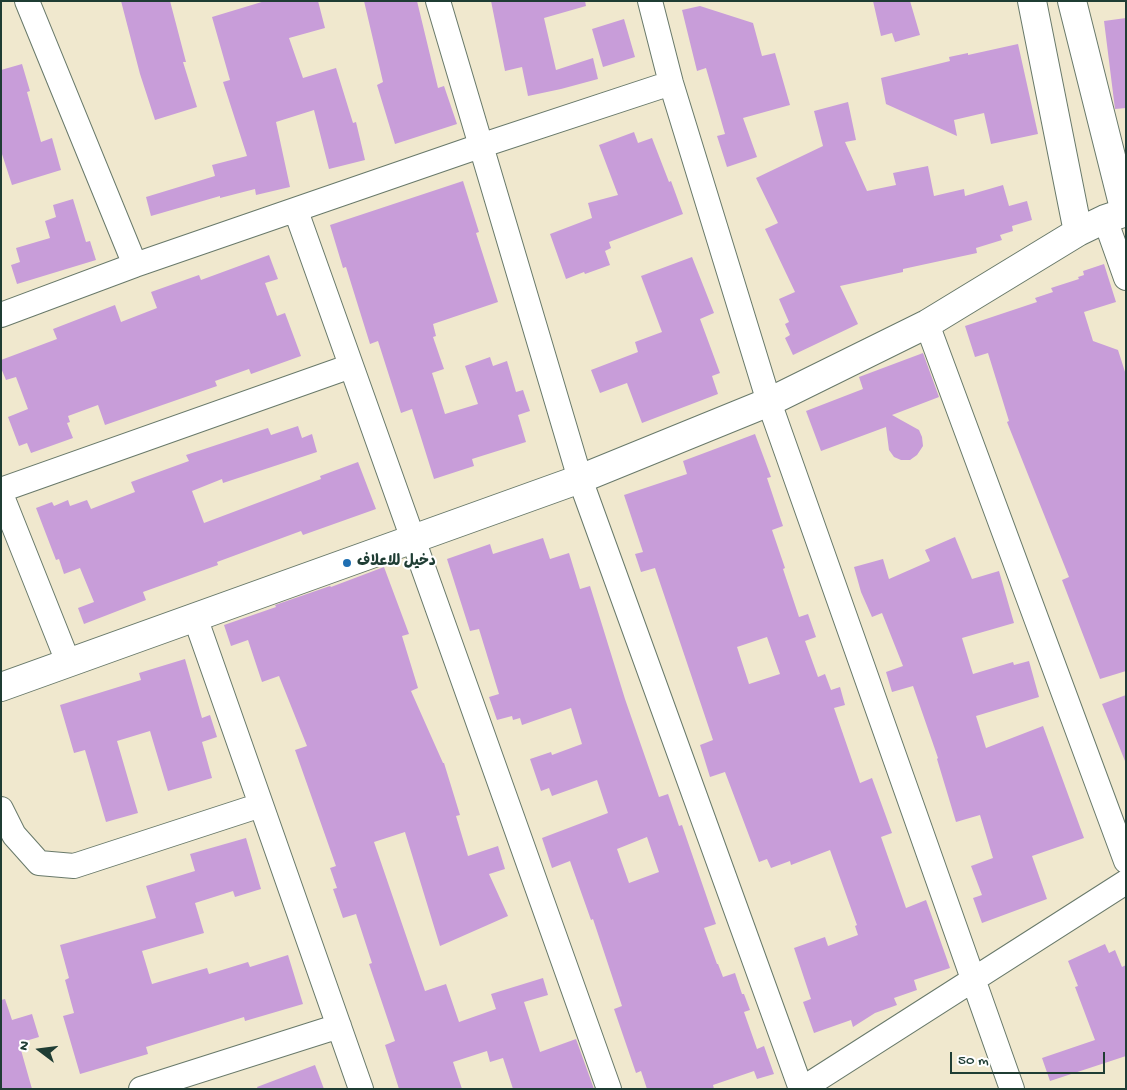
<!DOCTYPE html>
<meta charset="utf-8">
<style>
body{margin:0}
#map{position:relative;width:1127px;height:1090px;overflow:hidden;background:#f0e8ce;font-family:"Gochi Hand",sans-serif}
canvas{display:block}
.frame{position:absolute;inset:0;border:2px solid #1f3d34;pointer-events:none}
.north{position:absolute;left:15px;top:1025px;width:50px;height:50px;-webkit-text-stroke:4px #fff;paint-order:stroke;rotate:285deg;font-size:14px;font-weight:700;line-height:20px;text-align:center;color:#1f3d34}
.north::after{content:'';display:block;margin:auto;width:18px;height:22px;background:#1f3d34;clip-path:polygon(50% 0,100% 100%,50% 72%,0 100%)}
.scale{position:absolute;left:950px;top:1052px;width:155px;height:22px;box-sizing:border-box;border:2px solid #1f3d34;border-top:0;padding-left:6px;font-size:15px;line-height:18px;white-space:nowrap;color:#1f3d34;-webkit-text-stroke:4px #fff;paint-order:stroke}
</style>
<div id="map">
<canvas width="1127" height="1090"></canvas>
<div class="frame"></div>
<div class="north">N</div>
<div class="scale">50 m</div>
</div>
<script>
const g = document.querySelector('canvas').getContext('2d');
g.lineJoin = 'round';
function paint(path, color) {
  g.fillStyle = color;
  g.fill(path, 'evenodd');
}
function poly(rows) {
  const path = new Path2D();
  for (const r of rows) {
    path.moveTo(r[0], r[1]);
    for (let i = 2; i < r.length; i += 2) path.lineTo(r[i], r[i + 1]);
  }
  return path;
}
function trace(path, color, width, dash) {
  g.strokeStyle = color;
  g.lineWidth = width;
  g.lineCap = dash ? 'butt' : 'round';
  g.setLineDash(dash || []);
  g.stroke(path);
}
function label(font, color, halo, rows, align = 'center') {
  g.font = font + ' "Gochi Hand","Playpen Sans Arabic",sans-serif';
  g.lineWidth = 4;
  g.setLineDash([]);
  g.textBaseline = 'middle';
  g.strokeStyle = halo;
  g.fillStyle = color;
  for (const [text, x, y, turn = 0] of rows) {
    g.save();
    g.translate(x, y);
    g.rotate((+turn || 0) * Math.PI / 180);
    g.textAlign = isNaN(turn) ? turn : align;
    if (halo) g.strokeText(text, 0, 0);
    g.fillText(text, 0, 0);
    g.restore();
  }
}
const building = poly([
 [121,1,170,1,186,62,183,62,197,107,155,120,140,74],
 [265,1,318,1,325,28,289,38,303,78,336,68,353,123,356,122,365,160,329,169,314,110,276,122,290,187,256,195,255,189,220,198,220,196,151,216,146,197,215,176,212,165,247,156,223,82,230,80,212,17],
 [364,1,417,1,438,88,444,86,457,124,395,144,377,85,383,82],
 [491,1,585,1,586,6,544,18,556,70,593,58,598,79,561,89,528,96,522,67,505,71],
 [873,1,910,1,920,35,895,42,892,33,881,36],
 [700,6,753,23,762,56,775,53,790,105,743,118,757,157,727,167,717,136,725,134,706,68,697,71,682,10],
 [1126,18,1126,108,1115,109,1104,21],
 [624,19,635,57,603,67,592,29],
 [1018,44,1038,134,991,144,984,113,954,120,957,136,886,104,881,78,950,61,949,57,968,53,968,55],
 [22,64,30,91,27,92,41,142,52,138,61,170,12,185,1,151,1,70],
 [848,102,856,140,845,142,867,191,896,185,893,173,928,166,934,196,964,189,965,196,1003,185,1009,206,1027,201,1032,220,1012,226,1013,231,1000,235,1002,240,976,248,977,253,903,269,903,272,840,286,858,324,793,355,785,338,790,335,785,324,789,322,779,299,795,292,765,229,778,223,756,178,823,146,814,111],
 [634,132,638,143,652,138,669,182,671,181,683,214,609,242,611,248,605,251,610,265,585,274,584,272,566,279,550,234,592,218,588,203,618,195,599,145],
 [463,181,479,232,476,233,498,302,433,324,436,336,433,337,444,369,432,373,445,414,478,404,465,366,490,357,493,366,507,361,516,392,523,390,530,411,518,415,526,442,472,459,474,466,434,479,412,409,401,413,378,341,370,344,346,267,343,268,330,225],
 [73,199,86,242,90,241,96,260,17,284,11,265,20,262,16,248,50,238,45,221,56,217,53,205],
 [269,255,278,279,265,283,277,316,285,313,301,356,251,374,249,369,215,381,217,386,105,425,98,405,68,416,70,422,67,423,73,438,31,453,27,443,19,446,8,417,28,409,16,377,6,380,1,368,1,360,57,339,53,329,115,305,121,322,157,308,151,292,199,275,201,280],
 [692,257,714,313,700,319,720,373,712,376,718,394,642,423,627,383,600,393,591,370,638,352,635,342,662,332,641,276],
 [1104,264,1116,302,1084,312,1093,341,1118,350,1126,375,1126,671,1100,679,1062,580,1069,577,1007,422,1009,421,988,353,975,357,965,326,1037,302,1035,298,1053,292,1051,288,1079,279,1078,277,1084,275,1083,271],
 [923,353,939,397,892,415,919,430,922,437,923,446,917,455,910,460,901,460,894,457,889,450,886,427,821,451,806,411,863,389,859,377],
 [298,426,302,438,312,434,317,452,223,483,222,479,192,491,204,523,321,479,320,476,358,462,376,509,303,535,301,531,217,562,218,565,143,592,146,600,84,624,78,608,94,602,80,568,64,574,59,559,56,560,36,508,52,502,54,506,68,500,70,506,87,500,91,509,135,492,131,482,189,461,186,455,268,428,271,435],
 [755,434,771,477,767,478,783,526,772,530,785,568,783,569,799,617,808,614,816,637,805,641,818,677,825,674,831,690,840,687,845,705,834,708,860,783,872,778,892,833,881,837,906,908,926,900,950,968,914,980,917,990,894,998,897,1005,875,1013,853,1027,851,1020,814,1033,803,1002,811,999,794,948,825,937,828,946,858,935,855,926,857,925,830,850,791,865,790,861,771,868,767,859,759,862,725,772,710,777,700,745,713,740,655,568,641,572,635,554,643,552,624,495,687,474,683,461],
 [767,637,780,674,749,684,737,647],
 [955,537,972,579,999,571,1014,623,962,638,973,674,1013,662,1014,665,1029,661,1039,697,976,716,986,748,1043,726,1084,838,1032,856,1047,899,982,923,973,898,982,895,971,866,993,858,980,815,956,822,937,759,938,758,913,686,892,692,886,672,903,666,882,613,872,617,861,592,854,567,883,559,889,579,930,561,925,550],
 [543,538,550,559,569,553,580,589,590,586,625,699,659,797,668,794,679,826,682,825,716,924,704,928,717,964,718,964,723,977,735,973,742,994,744,994,750,1010,744,1012,757,1049,764,1046,774,1074,757,1079,754,1071,713,1085,714,1089,647,1089,641,1071,636,1073,614,1009,622,1006,593,919,591,920,570,861,552,868,542,838,608,813,597,780,552,796,549,788,541,791,530,759,551,752,552,755,582,744,571,708,522,725,520,718,513,720,512,716,497,720,489,697,499,694,479,629,470,631,447,559,490,544,493,554],
 [647,837,659,872,629,883,617,849],
 [384,567,409,634,402,636,418,688,411,691,443,763,444,763,460,815,456,816,468,856,498,846,505,869,489,874,508,916,440,946,405,832,374,842,425,991,446,984,459,1022,496,1009,491,994,543,978,548,995,524,1002,540,1052,576,1039,594,1089,513,1089,503,1058,490,1062,487,1051,453,1062,462,1089,399,1089,385,1045,395,1041,369,964,372,963,356,914,343,918,333,889,337,888,330,868,336,866,295,750,307,746,279,676,262,682,248,640,231,646,224,625,276,607,275,605,330,586,331,587],
 [185,659,202,718,210,715,217,737,202,742,212,778,168,791,150,731,117,741,138,813,106,822,85,750,74,753,60,705,141,680,139,673],
 [1126,695,1126,761,1125,761,1102,704],
 [246,838,261,889,235,897,233,891,195,903,204,933,142,951,152,984,207,968,209,974,248,962,250,967,288,955,303,1004,245,1021,244,1017,146,1047,148,1054,80,1074,63,1016,74,1013,65,980,69,978,60,945,156,918,146,886,195,871,190,854],
 [1105,944,1109,953,1115,950,1122,967,1126,965,1126,1056,1050,1081,1042,1058,1095,1040,1075,987,1078,986,1068,961],
 [5,999,12,1020,32,1014,39,1037,19,1043,32,1089,1,1089,1,1000],
 [315,1065,324,1089,258,1089,257,1087]
]);
const minor = poly([
 [27,1,135,265],
 [438,1,580,479,801,1089],
 [650,1,671,83,769,402,1012,1089],
 [296,211,609,1089],
 [1105,219,1126,278],
 [1,315,135,265,480,146,671,83],
 [927,324,1126,861],
 [1,490,351,366],
 [1,494,68,662],
 [195,617,361,1089],
 [1,809,14,835,39,863,74,866,261,805],
 [141,1089,339,1026],
 [802,1089,1126,882]
]);
const tertiary = poly([
 [1032,1,1078,232],
 [1072,1,1125,212],
 [1,687,580,479,769,402,927,324,1078,232,1105,219,1126,212]
]);
const markers = [
 [347,563,5,"#1f6fb2"]
];
const poiNames = [
 ["دخيل للاعلاف",357,563]
];
paint(building, '#c89dd9');
trace(minor, '#68796a', 26);
trace(tertiary, '#68796a', 30);
trace(minor, '#fff', 24);
trace(tertiary, '#fff', 28);
for (const [x, y, r, color] of markers) {
  const dot = new Path2D();
  dot.arc(x, y, r, 0, 2 * Math.PI);
  g.fillStyle = color;
  g.fill(dot);
  trace(dot, '#fff', 2);
}
label('bold 15px', '#1f3d34', '#fff', poiNames, 'left');
</script>
